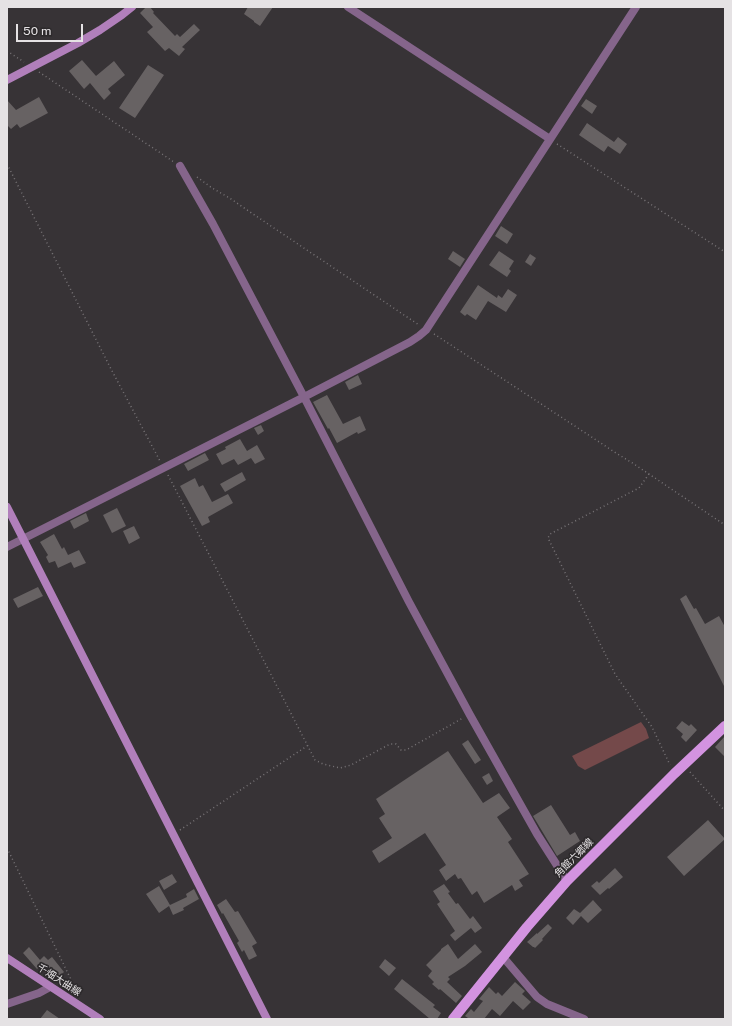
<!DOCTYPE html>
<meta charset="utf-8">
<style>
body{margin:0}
#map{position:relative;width:732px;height:1026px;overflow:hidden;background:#373336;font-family:"Public Sans",sans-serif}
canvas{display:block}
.frame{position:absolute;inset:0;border:8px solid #e5e2e4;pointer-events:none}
.scale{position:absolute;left:16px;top:24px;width:67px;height:18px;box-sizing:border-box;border:2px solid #e5e2e4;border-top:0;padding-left:5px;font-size:12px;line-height:14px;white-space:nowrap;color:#e5e2e4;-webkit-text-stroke:3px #2d2a2c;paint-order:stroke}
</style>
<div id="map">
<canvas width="732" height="1026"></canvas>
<div class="frame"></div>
<div class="scale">50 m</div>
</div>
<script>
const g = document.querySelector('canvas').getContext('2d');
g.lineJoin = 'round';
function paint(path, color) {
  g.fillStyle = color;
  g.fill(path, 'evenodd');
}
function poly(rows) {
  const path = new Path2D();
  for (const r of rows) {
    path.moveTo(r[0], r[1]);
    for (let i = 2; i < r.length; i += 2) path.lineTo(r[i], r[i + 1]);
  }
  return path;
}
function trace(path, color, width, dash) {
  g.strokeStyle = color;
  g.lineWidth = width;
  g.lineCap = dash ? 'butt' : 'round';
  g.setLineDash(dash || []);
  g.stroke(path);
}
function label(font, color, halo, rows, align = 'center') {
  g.font = font + ' "Public Sans","Noto Sans JP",sans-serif';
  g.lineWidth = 3.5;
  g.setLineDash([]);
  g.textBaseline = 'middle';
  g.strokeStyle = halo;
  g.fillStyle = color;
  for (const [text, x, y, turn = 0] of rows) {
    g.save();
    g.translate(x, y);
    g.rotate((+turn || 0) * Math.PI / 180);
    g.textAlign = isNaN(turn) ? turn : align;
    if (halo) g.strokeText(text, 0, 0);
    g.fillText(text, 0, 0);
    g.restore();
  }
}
const green = poly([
 [641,722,646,729,649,738,585,770,578,766,572,756]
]);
const building = poly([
 [146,7,150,7,154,12,153,13,175,36,177,34,180,37,194,24,200,30,182,47,185,49,179,56,169,48,165,51,147,32,153,27,140,13],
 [248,7,273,7,260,26,254,22,254,21,244,14],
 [82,60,96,76,114,61,125,75,108,89,111,93,104,100,90,83,84,89,69,71],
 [148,65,164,75,135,118,119,108],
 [39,97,48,113,20,128,17,124,11,129,7,125,7,100,16,110],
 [586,99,597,106,592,114,581,106],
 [587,123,614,142,618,137,627,144,620,154,608,146,604,152,579,135],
 [501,226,513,234,507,244,495,236],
 [453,251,465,259,460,267,448,259],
 [499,251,514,261,509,269,511,271,507,277,489,265],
 [530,254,536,258,531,266,525,262],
 [478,285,497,298,498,295,502,298,508,289,517,295,506,312,488,301,476,320,467,314,465,316,460,312],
 [358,375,362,384,349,390,345,382],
 [327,395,343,424,360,416,366,430,358,434,357,432,337,443,329,428,328,429,313,402],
 [261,425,264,431,258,435,254,428],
 [240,439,247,451,257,445,265,459,255,464,251,458,238,465,234,459,222,465,216,454,226,449,225,447],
 [205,453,209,460,188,471,184,464],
 [242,472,246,480,225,492,220,484],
 [195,478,199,487,203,485,212,502,228,494,233,503,208,517,210,522,202,526,180,486],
 [117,508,126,526,112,533,103,515],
 [86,513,89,521,74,529,70,521],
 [134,526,140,538,129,544,123,531],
 [54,534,62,549,64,547,68,555,79,550,86,563,74,568,71,562,58,568,55,561,49,563,46,557,48,555,40,542],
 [38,587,43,596,18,608,13,599],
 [686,595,694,609,696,608,705,624,719,616,725,627,725,688,680,599],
 [682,721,689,726,691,724,697,730,686,742,681,737,683,734,676,728],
 [725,736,725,757,715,747],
 [468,740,481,760,475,764,462,744],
 [448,751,483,803,499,793,510,808,497,817,512,839,508,842,529,874,519,880,523,886,515,891,512,885,484,903,477,891,472,895,461,878,458,879,455,874,446,881,439,870,446,865,425,833,379,863,372,851,392,838,379,818,385,814,376,799],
 [489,773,493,781,487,785,482,777],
 [551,805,570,835,575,832,580,841,557,856,533,816],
 [708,820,725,839,684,876,667,857],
 [615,868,623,877,609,889,608,888,600,895,591,886,597,881,599,883],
 [172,874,177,882,164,890,159,881],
 [444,884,450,892,448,893,456,904,458,903,470,919,473,916,482,928,475,933,471,928,455,941,450,935,455,931,437,904,440,902,433,891],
 [159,886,170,905,187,897,186,894,194,889,199,899,183,908,184,910,173,915,169,906,159,913,146,894],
 [226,899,235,912,238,911,257,943,252,946,257,956,249,960,244,950,242,952,237,943,239,941,223,913,222,914,217,905],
 [593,900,602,910,588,923,581,916,573,925,566,918,574,909,580,913],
 [548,924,552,928,542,939,543,940,535,948,534,947,533,947,527,942,537,933,537,934],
 [448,944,458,959,475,944,482,952,465,966,448,977,450,979,447,982,462,996,456,1003,440,989,439,990,432,984,434,982,428,976,432,971,426,965,441,950,441,949],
 [29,947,40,960,44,956,48,960,52,957,64,972,57,978,51,971,47,975,40,966,37,969,23,953],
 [385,959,396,968,389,976,379,967],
 [402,979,435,1005,433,1007,441,1013,437,1019,430,1019,394,989],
 [515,982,525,991,522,994,531,1002,523,1010,513,1001,500,1016,492,1009,484,1019,468,1019,468,1018,465,1016,471,1009,474,1012,483,1001,479,999,489,987,496,994,498,992,502,996],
 [47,1010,60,1019,40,1019]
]);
const path = poly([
 [7,51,24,62],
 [39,72,174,162],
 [557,144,725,252],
 [7,164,111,369,160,461],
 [197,177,212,188,231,199,253,214,419,325],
 [434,334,503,379,616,453,634,464,725,525],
 [649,474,639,488,550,534,548,538,615,674,652,727,670,765],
 [168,475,315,760,323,764,340,768,351,765,390,744,396,744,401,750,406,750,463,718],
 [690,772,725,811],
 [180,830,307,746],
 [7,848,78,994]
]);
const street = poly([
 [348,7,550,139],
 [180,166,213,224,304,397,409,602,470,715,537,834,567,881],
 [7,547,304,397,410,342,419,336,426,330,636,7],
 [503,957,537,997,547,1004,584,1019],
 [7,1004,39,993,50,987]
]);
const secondary = poly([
 [7,80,78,43,100,30,122,15,132,7],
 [7,507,267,1019],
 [7,958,100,1019]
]);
const primary = poly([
 [453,1019,527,927,567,881,674,774,725,726]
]);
const streetNames = [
 ["角館六郷線",574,858,-45],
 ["千畑大曲線",59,980,33]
];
paint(green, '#74494a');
paint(building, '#676263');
trace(path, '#787477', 1.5, [1, 3]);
trace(street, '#85658b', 8);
trace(secondary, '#b17fbb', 8);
trace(primary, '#d393e0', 10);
label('10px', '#e5e2e4', '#2d2a2c', streetNames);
</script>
